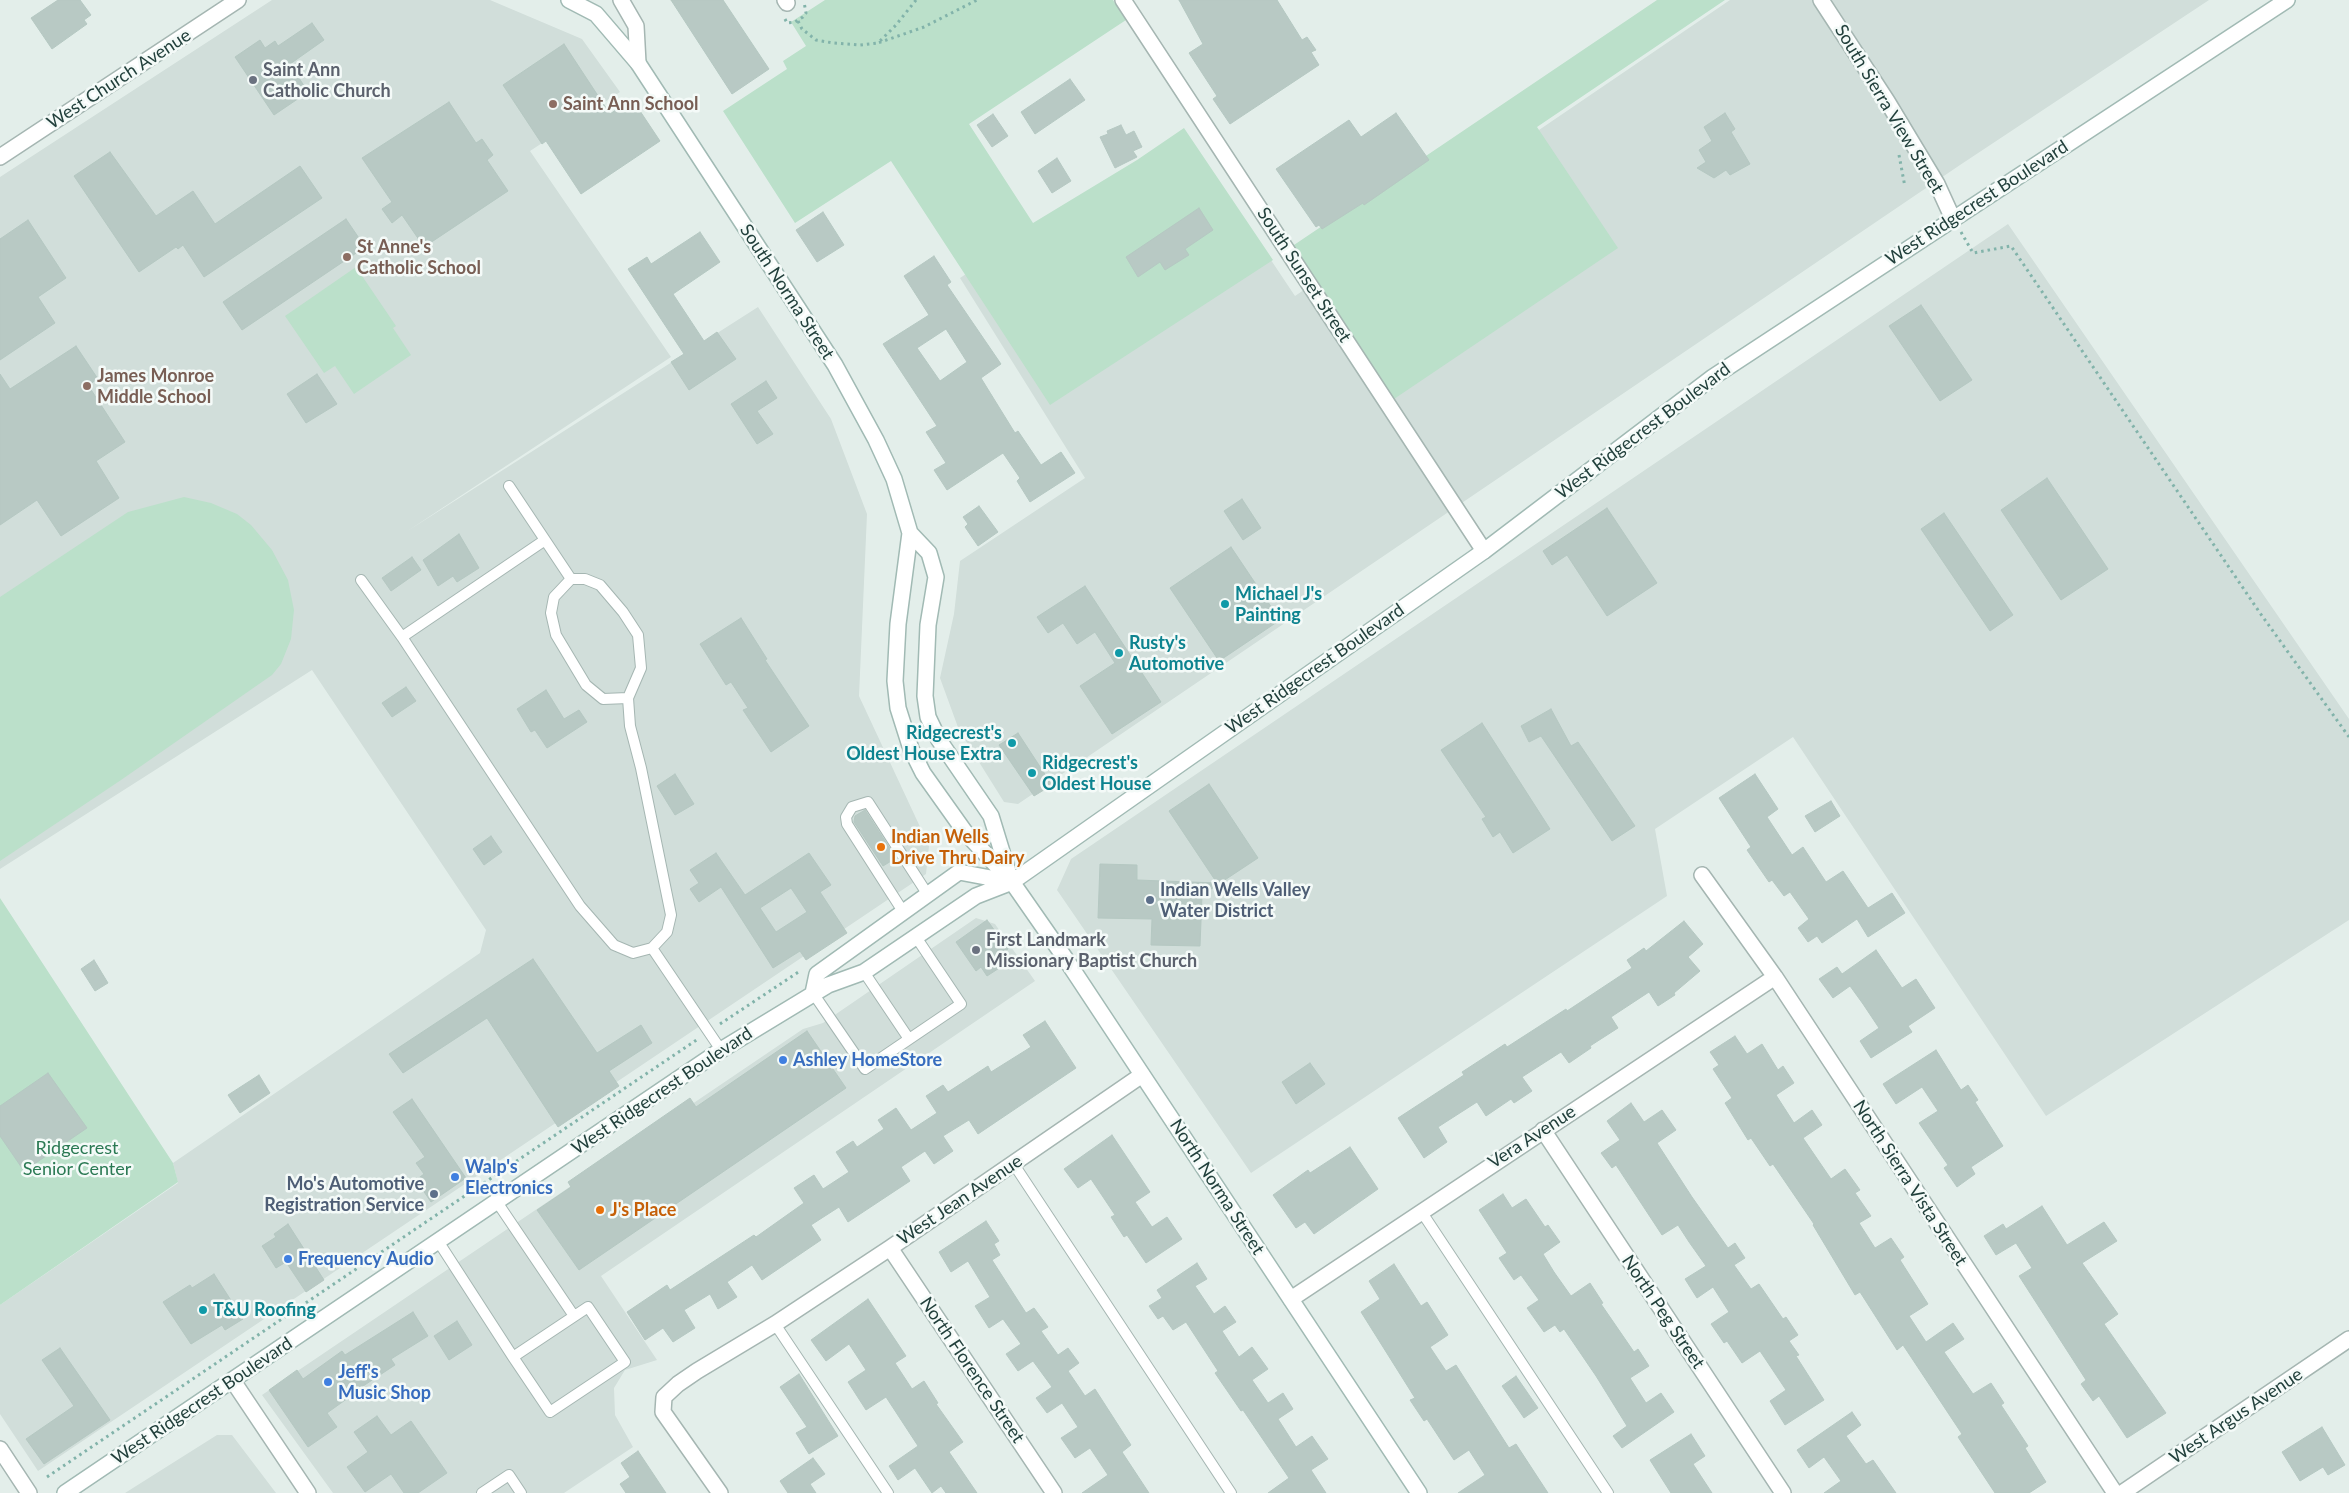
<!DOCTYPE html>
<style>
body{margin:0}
canvas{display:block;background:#e3eeea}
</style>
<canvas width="2349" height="1493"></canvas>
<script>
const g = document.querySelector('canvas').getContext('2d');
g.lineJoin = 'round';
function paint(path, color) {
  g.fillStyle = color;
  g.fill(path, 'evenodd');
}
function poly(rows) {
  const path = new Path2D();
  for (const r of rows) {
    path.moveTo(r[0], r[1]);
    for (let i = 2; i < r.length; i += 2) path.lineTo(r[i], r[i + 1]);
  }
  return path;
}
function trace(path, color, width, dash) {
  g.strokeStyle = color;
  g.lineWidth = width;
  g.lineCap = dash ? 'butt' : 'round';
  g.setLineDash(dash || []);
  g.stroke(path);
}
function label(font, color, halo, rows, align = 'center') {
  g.font = font + ' Lato,sans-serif';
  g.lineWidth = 5;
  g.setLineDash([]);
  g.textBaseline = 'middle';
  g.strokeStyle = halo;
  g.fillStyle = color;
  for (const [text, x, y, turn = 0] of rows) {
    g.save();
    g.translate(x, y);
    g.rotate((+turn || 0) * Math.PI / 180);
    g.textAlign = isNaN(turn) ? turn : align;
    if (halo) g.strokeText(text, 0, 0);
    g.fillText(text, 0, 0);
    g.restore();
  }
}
const built = poly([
 [272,0,490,0,582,39,620,92,530,151,671,357,406,532,758,307,831,419,867,514,859,696,929,846,926,874,38,1471,0,1414,0,1305,178,1183,173,1163,480,953,486,930,312,670,0,869,0,177],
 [1730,0,2209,0,1960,165,1018,804,1004,802,959,730,940,678,954,614,960,561,1085,478,960,278,1184,130,1295,296],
 [2008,224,2349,719,2349,920,2046,1116,1793,737,1655,829,1667,896,1251,1173,1057,890,1071,859],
 [976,918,995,924,1035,981,601,1276,657,1360,625,1370,614,1388,615,1415,633,1447,564,1493,333,1493,262,1395,803,1029,823,1023],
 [217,1435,232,1435,276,1493,125,1493]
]);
const green = poly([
 [825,0,1113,0,1126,20,969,124,1033,223,1137,160,1184,128,1273,260,1050,405,891,161,795,223,723,111,787,69,783,61,806,46,791,22],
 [1657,0,1725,0,1537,127,1618,248,1394,399,1291,247],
 [356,267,396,326,393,328,411,355,354,394,335,366,324,373,285,316],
 [184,497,211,503,237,514,251,525,272,550,288,580,294,610,291,639,281,664,272,675,121,780,0,861,0,597,128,512],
 [0,898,173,1163,178,1182,0,1305]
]);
const building = poly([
 [58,0,80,0,91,15,84,20,87,24,52,49,31,18,58,0],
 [671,0,723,0,769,69,732,94,671,0],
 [1179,0,1277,0,1302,40,1307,37,1316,50,1311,52,1319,65,1230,124,1213,99,1217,96,1189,53,1203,44,1179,0],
 [312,23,324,40,290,64,308,92,274,115,235,57,260,40,265,48,275,41,278,46,312,23],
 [564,44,610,114,632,99,660,141,581,194,546,141,542,144,503,85,564,44],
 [1070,79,1085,100,1035,134,1021,112,1070,79],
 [449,102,476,143,482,139,493,155,487,160,508,191,424,247,402,215,392,223,382,209,392,202,362,158,449,102],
 [1396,113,1429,160,1364,205,1363,203,1322,229,1319,225,1316,227,1276,169,1349,120,1361,137,1396,113],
 [1725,113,1735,129,1731,132,1750,164,1730,175,1726,170,1714,178,1697,168,1706,162,1699,150,1712,141,1704,127,1725,113],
 [993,114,1008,136,992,147,977,125,993,114],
 [1121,125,1126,135,1134,131,1142,147,1133,151,1137,157,1115,168,1100,137,1108,134,1107,131,1121,125],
 [110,152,156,216,193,191,215,224,300,166,322,198,204,277,183,245,178,249,176,247,139,272,74,176,110,152],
 [1057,158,1071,181,1052,193,1038,171,1057,158],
 [1199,208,1213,230,1185,249,1189,255,1165,270,1160,262,1138,277,1126,257,1199,208],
 [823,212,844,245,817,262,796,230,823,212],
 [346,219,365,247,242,330,223,302,346,219],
 [28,220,66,278,38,297,55,323,0,360,0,239,28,220],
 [700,232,720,262,673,294,704,341,717,332,736,359,689,390,671,362,684,354,628,269,647,257,651,264,700,232],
 [934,256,951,282,947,285,1001,364,981,378,1015,433,1018,431,1041,465,1061,452,1075,473,1030,502,1017,481,1020,478,1003,453,947,490,934,470,946,463,926,432,937,426,883,344,929,315,904,276,934,256],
 [946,329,967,362,940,381,917,348,946,329],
 [1921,305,1972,380,1940,401,1889,326,1921,305],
 [76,346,98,379,88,385,125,442,96,461,119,498,61,536,37,500,0,525,0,374,10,389,76,346],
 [317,374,337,404,306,423,287,394,317,374],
 [766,381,777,398,757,411,773,434,757,444,731,404,766,381],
 [2047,478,2108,569,2061,600,2001,510,2047,478],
 [1242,499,1261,528,1243,540,1224,511,1242,499],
 [979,506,998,532,978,546,965,527,968,524,963,517,979,506],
 [1607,508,1657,583,1607,616,1567,555,1552,565,1543,551,1607,508],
 [1944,513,2013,615,1990,631,1921,529,1944,513],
 [459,534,479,568,457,582,453,576,438,586,423,560,459,534],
 [1231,547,1280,620,1219,661,1170,588,1231,547],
 [412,557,421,570,391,591,382,578,412,557],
 [1085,586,1161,702,1112,734,1080,686,1115,663,1095,632,1077,644,1063,623,1048,633,1037,617,1085,586],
 [741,618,767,659,765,660,809,726,771,752,743,710,748,708,731,682,726,685,700,644,741,618],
 [406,687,416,701,392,717,382,703,406,687],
 [546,690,564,719,579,710,587,722,547,748,535,730,531,732,517,709,546,690],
 [1551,709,1571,746,1578,742,1635,826,1612,841,1541,736,1529,742,1521,726,1551,709],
 [1482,723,1550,829,1513,853,1500,832,1493,837,1482,819,1486,817,1441,750,1482,723],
 [1018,733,1052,785,1034,796,999,745,1018,733],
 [675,774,694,804,675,815,657,786,675,774],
 [1755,774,1778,809,1767,817,1792,855,1803,847,1826,882,1843,871,1868,908,1892,893,1905,913,1868,937,1857,919,1822,943,1817,936,1808,942,1798,928,1809,919,1790,892,1784,896,1772,880,1769,882,1747,850,1751,847,1719,798,1755,774],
 [1209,784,1258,858,1202,895,1200,946,1151,945,1152,919,1098,918,1100,864,1137,865,1137,880,1217,883,1169,811,1209,784],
 [1831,801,1840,816,1815,832,1805,816,1831,801],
 [865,810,896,858,883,866,854,822,855,816,865,810],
 [491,836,502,852,484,865,473,849,491,836],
 [716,853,745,895,809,853,831,885,820,892,847,933,806,960,800,951,773,968,721,887,699,902,690,889,699,883,690,870,716,853],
 [791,888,807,912,776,932,760,908,791,888],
 [987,920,1008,949,1001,954,1007,963,987,976,981,967,976,971,956,942,987,920],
 [1684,921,1703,944,1688,957,1700,971,1674,993,1675,995,1658,1006,1649,992,1611,1017,1618,1028,1590,1046,1591,1048,1569,1063,1561,1052,1522,1077,1532,1091,1514,1103,1511,1099,1486,1116,1477,1102,1438,1127,1447,1142,1424,1158,1398,1118,1464,1075,1462,1072,1505,1044,1507,1047,1566,1009,1567,1011,1632,968,1627,960,1644,948,1646,951,1684,921],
 [1876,950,1902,988,1916,979,1935,1008,1908,1026,1912,1032,1871,1058,1860,1041,1879,1028,1863,1004,1850,986,1833,998,1819,979,1837,967,1842,974,1876,950],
 [533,959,597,1053,641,1025,652,1043,609,1071,619,1086,558,1127,487,1018,403,1073,389,1054,533,959],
 [94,960,108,983,95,991,81,969,94,960],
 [1045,1021,1076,1068,978,1134,969,1120,943,1136,953,1151,934,1164,925,1151,901,1167,910,1181,848,1222,839,1207,811,1225,821,1240,762,1280,752,1265,727,1282,737,1297,718,1309,710,1294,684,1310,695,1328,673,1342,663,1328,645,1340,627,1312,667,1285,670,1290,754,1235,756,1237,804,1203,794,1188,814,1175,823,1189,849,1172,836,1152,853,1141,857,1147,884,1129,878,1120,896,1108,911,1130,937,1113,926,1096,943,1085,948,1092,988,1066,991,1072,1031,1047,1023,1035,1045,1021],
 [807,1031,846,1088,579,1270,537,1210,571,1187,568,1182,690,1098,696,1107,807,1031],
 [1735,1036,1747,1054,1762,1044,1778,1070,1783,1066,1794,1083,1776,1095,1794,1123,1812,1110,1822,1125,1803,1138,1831,1179,1845,1169,1860,1190,1855,1193,1871,1216,1859,1223,1875,1248,1891,1238,1904,1257,1900,1260,1928,1304,1909,1316,1926,1342,1953,1323,1964,1339,1944,1352,1973,1394,1991,1383,2004,1403,2001,1405,2028,1446,2025,1448,2046,1482,2029,1493,1995,1493,1958,1437,1962,1434,1903,1345,1897,1350,1860,1292,1855,1295,1813,1225,1814,1224,1773,1164,1770,1166,1751,1138,1748,1140,1725,1103,1732,1098,1713,1069,1719,1065,1710,1052,1735,1036],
 [1936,1050,1961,1090,1968,1085,1978,1100,1975,1102,2003,1146,1971,1167,1975,1174,1957,1187,1944,1168,1948,1165,1919,1123,1938,1111,1922,1087,1896,1104,1883,1084,1936,1050],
 [1310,1063,1325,1084,1296,1104,1282,1082,1310,1063],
 [48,1073,87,1128,24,1171,0,1136,0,1106,48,1073],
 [259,1075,270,1093,240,1113,228,1095,259,1075],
 [412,1099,466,1178,431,1202,416,1180,424,1174,416,1163,425,1157,393,1112,412,1099],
 [1631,1103,1644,1122,1662,1110,1676,1130,1657,1143,1692,1197,1728,1248,1735,1243,1745,1258,1734,1265,1751,1289,1759,1284,1783,1319,1786,1317,1798,1335,1789,1341,1799,1355,1796,1356,1824,1400,1785,1425,1770,1401,1786,1390,1760,1351,1742,1363,1727,1341,1724,1343,1711,1324,1729,1312,1713,1287,1697,1298,1685,1279,1706,1266,1689,1242,1678,1225,1662,1235,1616,1165,1612,1168,1601,1153,1620,1140,1607,1121,1631,1103],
 [1112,1135,1150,1192,1135,1202,1152,1227,1167,1217,1182,1239,1146,1263,1127,1235,1124,1237,1111,1217,1115,1215,1091,1179,1078,1188,1064,1169,1112,1135],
 [1350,1147,1378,1189,1314,1234,1305,1222,1296,1228,1273,1195,1308,1170,1310,1173,1350,1147],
 [1503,1194,1512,1208,1526,1199,1545,1227,1548,1225,1560,1242,1543,1254,1554,1272,1571,1296,1590,1283,1603,1303,1601,1304,1634,1352,1638,1349,1649,1366,1630,1378,1646,1403,1661,1393,1674,1412,1622,1448,1613,1436,1627,1426,1596,1376,1564,1329,1560,1332,1555,1325,1544,1332,1527,1308,1539,1300,1521,1275,1514,1280,1499,1258,1507,1253,1479,1210,1503,1194],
 [2042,1206,2067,1245,2104,1222,2117,1241,2082,1263,2118,1314,2104,1324,2166,1413,2127,1438,2099,1396,2093,1401,2081,1384,2086,1380,2019,1276,2032,1268,2016,1243,1996,1255,1984,1236,2003,1224,2006,1229,2042,1206],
 [986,1221,999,1241,994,1244,1000,1255,992,1260,1026,1313,1034,1308,1048,1327,1041,1331,1058,1355,1068,1348,1079,1363,1068,1371,1085,1396,1095,1389,1131,1445,1122,1452,1149,1493,1082,1493,1108,1475,1090,1448,1075,1458,1061,1438,1078,1427,1062,1403,1047,1413,1036,1398,1052,1387,1033,1361,1018,1371,1006,1354,1021,1344,1003,1319,989,1328,975,1306,990,1297,968,1261,951,1272,939,1252,986,1221],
 [288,1224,324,1280,306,1292,286,1262,276,1268,262,1246,276,1237,274,1234,288,1224],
 [1197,1263,1207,1279,1195,1286,1214,1314,1225,1306,1236,1322,1222,1331,1239,1357,1252,1347,1268,1369,1252,1380,1268,1403,1283,1393,1293,1409,1278,1419,1296,1447,1312,1436,1328,1459,1311,1470,1326,1493,1268,1493,1289,1478,1243,1410,1241,1411,1215,1373,1218,1371,1186,1322,1173,1330,1163,1316,1158,1319,1149,1306,1162,1298,1157,1290,1197,1263],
 [1394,1264,1421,1306,1427,1302,1448,1335,1430,1347,1446,1371,1456,1365,1509,1448,1516,1444,1548,1493,1458,1493,1485,1475,1469,1450,1454,1460,1427,1419,1424,1421,1410,1400,1415,1398,1361,1312,1380,1299,1369,1281,1394,1264],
 [214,1274,243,1319,225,1330,222,1325,191,1344,163,1302,190,1285,192,1288,214,1274],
 [868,1299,906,1356,895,1363,912,1389,924,1381,938,1403,936,1404,963,1442,949,1452,977,1493,946,1493,941,1486,932,1493,915,1468,898,1480,889,1466,918,1446,886,1397,866,1410,848,1382,866,1370,849,1344,826,1361,811,1340,868,1299],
 [413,1312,428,1336,391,1359,395,1365,354,1392,355,1393,327,1413,337,1427,308,1447,269,1390,297,1370,303,1379,342,1351,345,1355,413,1312],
 [457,1321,472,1345,449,1360,434,1336,457,1321],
 [60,1348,110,1420,44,1464,26,1439,74,1406,42,1360,60,1348],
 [799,1374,838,1436,809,1454,796,1433,807,1427,780,1387,799,1374],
 [1516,1376,1538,1408,1524,1418,1502,1386,1516,1376],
 [1852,1412,1861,1425,1846,1436,1866,1464,1873,1460,1896,1493,1824,1493,1841,1481,1824,1457,1809,1468,1797,1450,1852,1412],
 [377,1416,391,1435,411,1421,447,1473,418,1493,404,1493,391,1474,365,1492,347,1467,368,1452,354,1432,377,1416],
 [2322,1427,2345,1465,2328,1475,2323,1467,2300,1481,2282,1452,2322,1427],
 [1691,1434,1705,1456,1693,1464,1712,1493,1671,1493,1650,1460,1691,1434],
 [638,1451,666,1493,626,1493,620,1484,630,1477,621,1463,638,1451],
 [813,1458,825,1474,810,1484,816,1493,788,1493,780,1481,813,1458]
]);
const path = poly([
 [916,0,896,25,878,43,924,27,977,0],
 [785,19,787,23,795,22,803,17,806,13,804,2],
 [798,21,802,29,816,40,833,43,860,45,878,43],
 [1899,155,1905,187],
 [1961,232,1973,253,2011,246,2260,613,2349,737],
 [720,1024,800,971],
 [47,1477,698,1039]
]);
const lane = poly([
 [509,486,571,579],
 [545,540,402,637,580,906,614,945,633,953,652,948],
 [361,580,402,637],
 [628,698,603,699,586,685,556,635,551,613,554,597,571,579,585,579,600,585,623,612,638,635,641,668,628,698,630,726,641,768,671,915,667,932,652,948,721,1050],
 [904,913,847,824,846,817,852,807,868,802,928,895],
 [864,972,909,1039],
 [813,993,865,1069,961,1004,916,937],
 [1013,1163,1231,1493],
 [497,1202,574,1316],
 [1421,1211,1608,1493],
 [438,1241,513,1357,550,1412,625,1362,588,1307,513,1357],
 [775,1324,888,1493],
 [482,1493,509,1475,521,1493]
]);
const street = poly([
 [621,0,636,26,638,63],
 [785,0,787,3],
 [1123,0,1484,551],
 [1821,0,1887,101,1937,184,1953,219],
 [0,157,238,0],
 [1702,875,1775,977,2115,1493],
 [1543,1130,1783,1493],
 [890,1248,1054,1493],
 [1291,1299,1775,977],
 [233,1381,308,1493],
 [0,1449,29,1493],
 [720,1493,663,1412,664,1397,678,1384,697,1371,775,1324,890,1248,1142,1075],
 [2122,1493,2349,1339]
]);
const secondary = poly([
 [569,0,596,14,638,63,835,365,876,440,894,479,910,533,898,624,895,681,898,708,911,749,923,773,965,832,1012,882,1065,958,1419,1493],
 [910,533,929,553,936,577,928,625,925,696,928,717,939,740,991,816,1010,878],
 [813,993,817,974,959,872,1012,882],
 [65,1493,721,1050,828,985,864,972,976,896,1012,882,1484,551,1713,377,2287,0]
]);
const markers = [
 [253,80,5,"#6b7280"],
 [553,104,5,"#8d6e63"],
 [347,257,5,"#8d6e63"],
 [87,386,5,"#8d6e63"],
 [1225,604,5,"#0f9aa8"],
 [1119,653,5,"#0f9aa8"],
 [1012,743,5,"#0f9aa8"],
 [1032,773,5,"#0f9aa8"],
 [881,847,5,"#e8710a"],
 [1150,900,5,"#5c6f8a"],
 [976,950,5,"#6b7280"],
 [783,1060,5,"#3f7fe0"],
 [455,1177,5,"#3f7fe0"],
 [434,1194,5,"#5c6f8a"],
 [600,1210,5,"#e8710a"],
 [288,1259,5,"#3f7fe0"],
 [203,1310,5,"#0f9aa8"],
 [328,1382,5,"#3f7fe0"]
];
const worshipNames = [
 ["Saint Ann",263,70],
 ["Catholic Church",263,91],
 ["First Landmark",986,940],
 ["Missionary Baptist Church",986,961]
];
const streetNames = [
 ["West Church Avenue",119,79,-33],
 ["South Sierra View Street",1889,109,59],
 ["West Ridgecrest Boulevard",1977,203,-33],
 ["South Sunset Street",1304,275,57],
 ["South Norma Street",787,292,57],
 ["West Ridgecrest Boulevard",1643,431,-37],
 ["West Ridgecrest Boulevard",1315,669,-35],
 ["West Ridgecrest Boulevard",662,1091,-34],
 ["Vera Avenue",1532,1137,-33],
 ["North Sierra Vista Street",1910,1183,57],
 ["North Norma Street",1217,1187,57],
 ["West Jean Avenue",960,1200,-34],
 ["North Peg Street",1663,1312,56],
 ["North Florence Street",972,1370,56],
 ["West Ridgecrest Boulevard",202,1401,-34],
 ["West Argus Avenue",2236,1416,-34]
];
const educationNames = [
 ["Saint Ann School",563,104],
 ["St Anne's",357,247],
 ["Catholic School",357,268],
 ["James Monroe",97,376],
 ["Middle School",97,397]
];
const cultureNames = [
 ["Michael J's",1235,594],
 ["Painting",1235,615],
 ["Rusty's",1129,643],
 ["Automotive",1129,664],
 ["Ridgecrest's",1002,733,"right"],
 ["Oldest House Extra",1002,754,"right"],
 ["Ridgecrest's",1042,763],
 ["Oldest House",1042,784],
 ["T&U Roofing",213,1310]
];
const foodNames = [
 ["Indian Wells",891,837],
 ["Drive Thru Dairy",891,858],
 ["J's Place",610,1210]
];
const serviceNames = [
 ["Indian Wells Valley",1160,890],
 ["Water District",1160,911],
 ["Mo's Automotive",424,1184,"right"],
 ["Registration Service",424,1205,"right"]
];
const shopNames = [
 ["Ashley HomeStore",793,1060],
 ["Walp's",465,1167],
 ["Electronics",465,1188],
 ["Frequency Audio",298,1259],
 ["Jeff's",338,1372],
 ["Music Shop",338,1393]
];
const parkNames = [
 ["Ridgecrest",77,1148],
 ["Senior Center",77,1169]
];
paint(built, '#d1deda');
paint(green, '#bbe0ca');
paint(building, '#b8c9c4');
trace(building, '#b5c8c2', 1);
trace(lane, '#a5b6b2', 12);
trace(street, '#a5b6b2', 18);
trace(secondary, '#a1bab4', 18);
trace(path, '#82b3aa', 3, [2.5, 4]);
trace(lane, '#fff', 10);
trace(street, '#fff', 15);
trace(secondary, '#fff', 15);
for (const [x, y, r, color] of markers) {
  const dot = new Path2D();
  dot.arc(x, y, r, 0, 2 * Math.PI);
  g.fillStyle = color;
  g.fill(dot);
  trace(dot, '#f4faf8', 2);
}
label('bold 18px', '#5b616d', '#f4faf8', worshipNames, 'left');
label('18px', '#22403c', '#f4faf8', streetNames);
label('bold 18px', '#785e54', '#f4faf8', educationNames, 'left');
label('bold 18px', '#0d838f', '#f4faf8', cultureNames, 'left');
label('bold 18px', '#c56008', '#f4faf8', foodNames, 'left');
label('bold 18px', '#4e5e75', '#f4faf8', serviceNames, 'left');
label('bold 18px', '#366cbe', '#f4faf8', shopNames, 'left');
label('18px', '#2a7953', '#f4faf8', parkNames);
</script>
